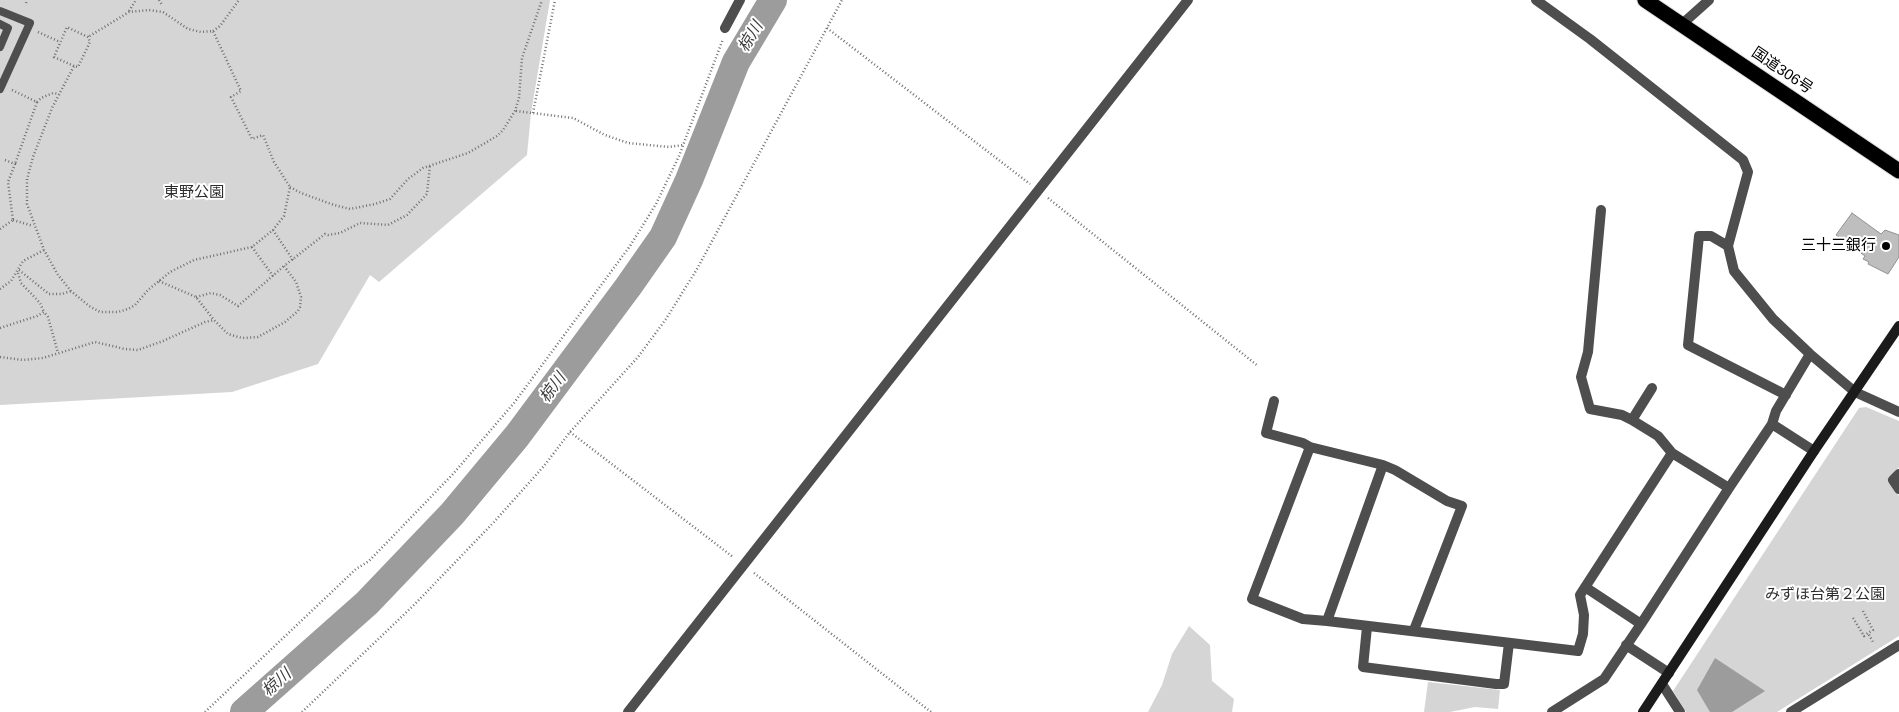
<!DOCTYPE html>
<meta charset="utf-8">
<style>
body{margin:0}
canvas{display:block;background:#fff}
</style>
<canvas width="1899" height="712"></canvas>
<script>
const g = document.querySelector('canvas').getContext('2d');
g.lineJoin = 'round';
function paint(path, color) {
  g.fillStyle = color;
  g.fill(path, 'evenodd');
}
function poly(rows) {
  const path = new Path2D();
  for (const r of rows) {
    path.moveTo(r[0], r[1]);
    for (let i = 2; i < r.length; i += 2) path.lineTo(r[i], r[i + 1]);
  }
  return path;
}
function trace(path, color, width, dash) {
  g.strokeStyle = color;
  g.lineWidth = width;
  g.lineCap = dash ? 'butt' : 'round';
  g.setLineDash(dash || []);
  g.stroke(path);
}
function label(font, color, halo, rows, align = 'center') {
  g.font = font + ' Arial,"Noto Sans JP",sans-serif';
  g.lineWidth = 4;
  g.setLineDash([]);
  g.textBaseline = 'middle';
  g.strokeStyle = halo;
  g.fillStyle = color;
  for (const [text, x, y, turn = 0] of rows) {
    g.save();
    g.translate(x, y);
    g.rotate((+turn || 0) * Math.PI / 180);
    g.textAlign = isNaN(turn) ? turn : align;
    if (halo) g.strokeText(text, 0, 0);
    g.fillText(text, 0, 0);
    g.restore();
  }
}
const green = poly([
 [0,0,550,0,531,113,527,155,379,282,370,275,318,364,232,392,0,405],
 [1866,407,1899,421,1899,467,1889,479,1899,496,1899,636,1777,712,1686,712,1673,691,1859,408],
 [1189,626,1210,645,1212,681,1234,699,1232,712,1148,712,1162,685,1172,654],
 [1428,682,1500,690,1498,709,1475,707,1450,712,1424,712]
]);
const water = poly([
 [1715,658,1765,691,1732,712,1710,712,1697,690]
]);
const river = poly([
 [244,712,367,603,452,514,517,436,628,287,663,237,689,180,736,62,773,0]
]);
const building = poly([
 [1852,213,1881,234,1885,230,1899,235,1899,257,1888,274,1868,264,1869,262,1863,259,1865,256,1836,235,1852,213]
]);
const path = poly([
 [159,0,162,5],
 [26,3,27,0],
 [129,11,136,0],
 [827,28,1030,184],
 [213,31,220,26,239,0],
 [38,32,60,42],
 [74,66,54,57,67,27,88,37,90,42,78,67,74,66,52,108,33,157,27,179,27,204,44,250,58,275,71,291,89,306,100,312,118,312,128,309,135,305,148,290,170,272,194,260,252,247,273,230,284,216,290,187,274,162,263,135,252,139,231,97,241,91,213,31,201,32,188,29,163,12,149,10,129,12,88,37],
 [12,90,37,102,15,164],
 [37,102,41,98,53,93,59,94],
 [516,111,573,118,605,135,628,143,669,147,683,145],
 [533,113,555,0],
 [5,160,15,164,8,182,13,220],
 [290,187,301,193,334,205,350,209,375,204,390,199,408,179,423,168,468,153,497,136,503,130,515,111,519,98,522,58,542,0],
 [1048,198,1258,366],
 [13,220,33,226],
 [0,229,13,220],
 [273,230,293,260],
 [252,247,273,276],
 [19,270,49,294,62,294,71,291],
 [18,273,21,283,40,303,44,312],
 [159,281,196,297,214,320],
 [0,289,11,281,23,261,44,250],
 [196,297,211,293,220,295,238,306,284,266],
 [0,328,37,316,44,312,48,317,58,353],
 [0,357,23,360,43,358,95,342,125,349,138,350,163,341,205,322,214,320,228,334,242,338,258,337,285,322,298,311,300,307,301,297,296,282,284,266,325,234,328,235,340,233,360,223,388,225,407,215,427,194,430,165],
 [570,432,733,557],
 [754,573,931,712],
 [1863,611,1873,630,1868,633],
 [1853,618,1864,636,1868,633,1873,642],
 [205,712,356,569,369,561,453,474,514,403,630,246,656,204,679,156,723,39],
 [302,712,415,604,494,522,544,466,570,432,638,357,666,319,697,269,842,0]
]);
const lane = poly([
 [0,11,30,23,0,89],
 [0,24,8,28,0,47]
]);
const street = poly([
 [1536,0,1590,39,1743,160,1748,172,1728,246,1734,271,1773,319,1810,354,1855,392,1899,412],
 [1681,25,1709,0],
 [725,28,740,0],
 [1601,210,1588,352,1581,377,1590,409,1622,415,1632,420,1658,436,1672,453],
 [1728,246,1711,236,1699,236,1688,345,1786,395],
 [1274,401,1266,433,1303,443,1310,447,1383,465,1327,621,1578,651,1583,634,1584,615,1580,595,1672,453,1729,488,1772,424,1814,451],
 [1632,420,1652,388],
 [1772,424,1776,411,1810,354],
 [1310,447,1252,599,1303,619,1327,621],
 [1383,465,1395,470,1447,501,1462,506,1414,630],
 [1899,474,1893,480,1899,489],
 [1641,624,1729,488],
 [1367,627,1363,667,1496,684,1504,684,1509,643],
 [1626,645,1669,673],
 [1662,684,1680,712],
 [628,712,1188,0],
 [1552,712,1604,679,1641,624,1585,587],
 [1791,712,1899,645]
]);
const secondary = poly([
 [1643,712,1814,451,1899,326]
]);
const highway = poly([
 [1645,0,1899,171]
]);
const markers = [
 [1886,246,5,"#000"]
];
const streetNames = [
 ["国道306号",1782,71,34]
];
const parkNames = [
 ["東野公園",194,193],
 ["みずほ台第２公園",1825,595]
];
const poiNames = [
 ["三十三銀行",1876,246]
];
const waterNames = [
 ["椋川",751,37,-59],
 ["椋川",553,388,-53],
 ["椋川",277,683,-42]
];
paint(green, '#d5d5d5');
paint(water, '#9c9c9c');
trace(river, '#9c9c9c', 28);
paint(building, '#bebebe');
trace(building, '#929292', 1);
trace(highway, '#dbdbdb', 17);
trace(path, '#707070', 2.5, [1, 2.5]);
trace(lane, '#4e4e4e', 8);
trace(street, '#4e4e4e', 10);
trace(secondary, '#1b1b1b', 10);
trace(highway, '#000', 15);
for (const [x, y, r, color] of markers) {
  const dot = new Path2D();
  dot.arc(x, y, r, 0, 2 * Math.PI);
  g.fillStyle = color;
  g.fill(dot);
  trace(dot, '#fff', 2);
}
label('15px', '#000', '#fff', streetNames);
label('15px', '#2c2c2c', '#fff', parkNames);
label('15px', '#000', '#fff', poiNames, 'right');
label('italic 16px', '#3d3d3d', '#fff', waterNames);
</script>
